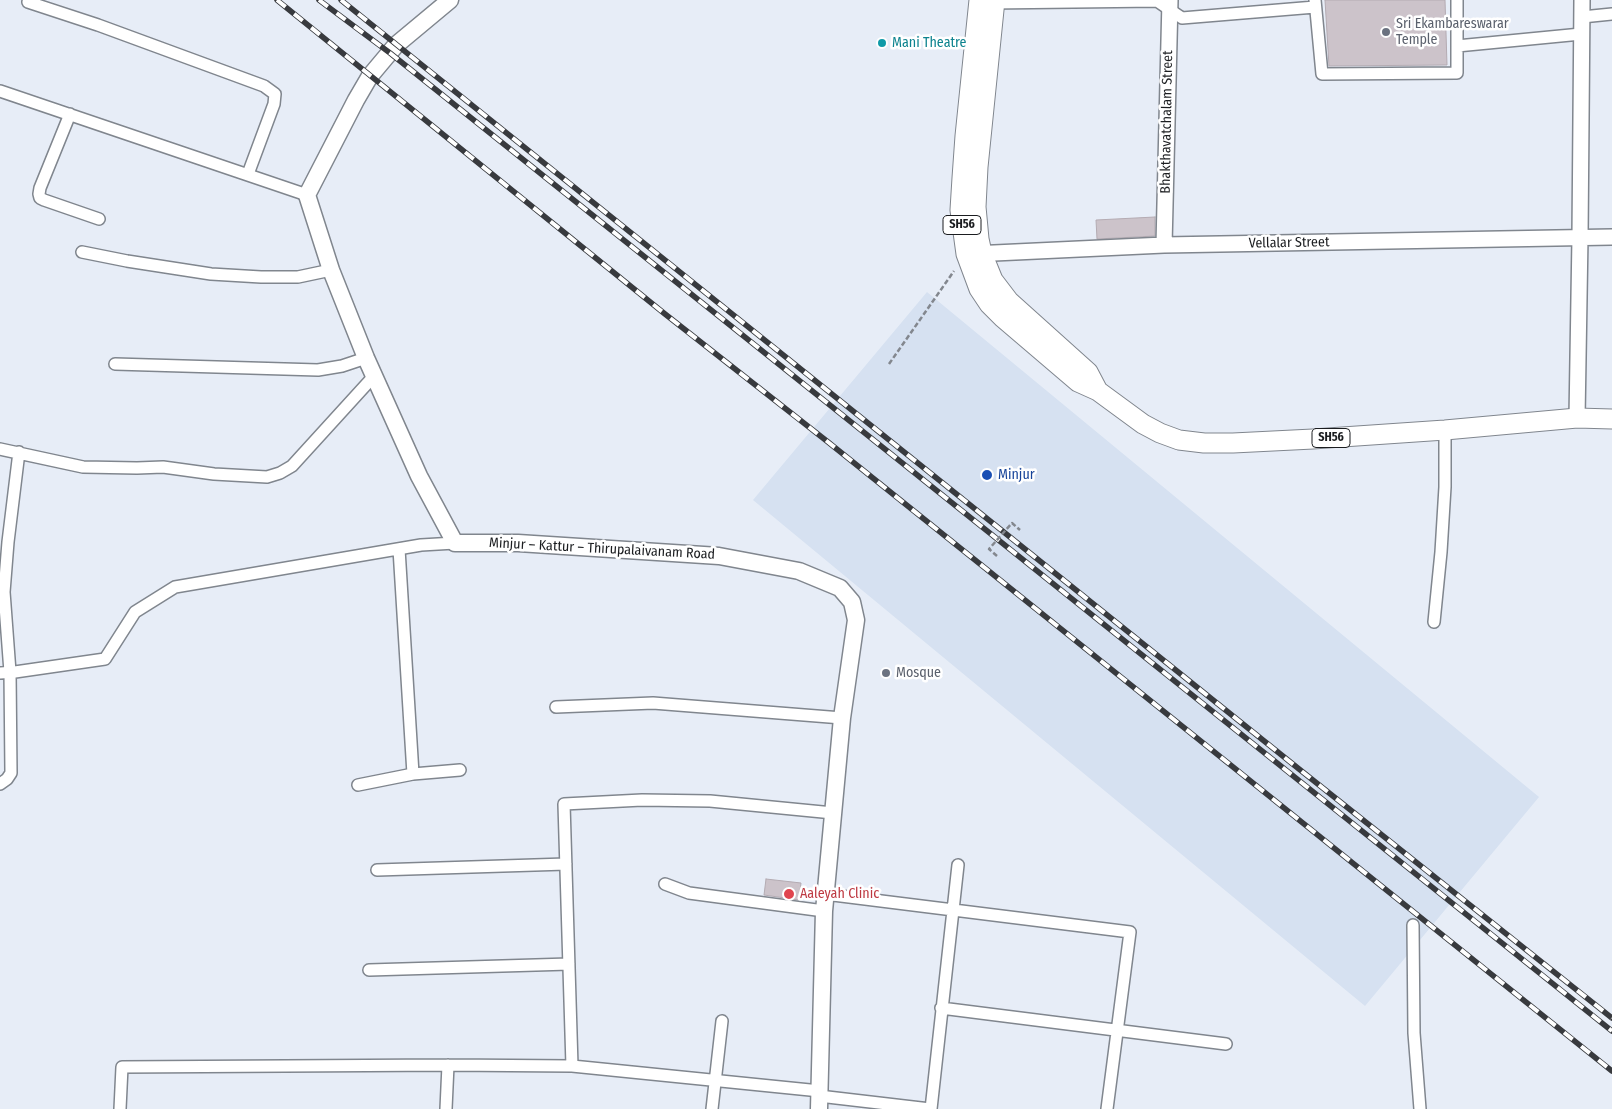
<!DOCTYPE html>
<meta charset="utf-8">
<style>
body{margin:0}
canvas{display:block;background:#e7edf7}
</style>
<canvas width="1612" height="1109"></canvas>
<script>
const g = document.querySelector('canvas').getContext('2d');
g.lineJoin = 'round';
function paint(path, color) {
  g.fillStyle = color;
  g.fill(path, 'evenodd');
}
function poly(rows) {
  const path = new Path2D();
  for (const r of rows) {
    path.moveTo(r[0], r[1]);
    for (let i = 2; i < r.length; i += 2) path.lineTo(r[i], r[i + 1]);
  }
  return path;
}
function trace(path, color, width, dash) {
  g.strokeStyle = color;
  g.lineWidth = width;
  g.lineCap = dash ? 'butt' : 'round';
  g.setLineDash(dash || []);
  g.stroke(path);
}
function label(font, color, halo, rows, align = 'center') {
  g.font = font + ' "Fira Sans Condensed",sans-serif';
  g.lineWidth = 5;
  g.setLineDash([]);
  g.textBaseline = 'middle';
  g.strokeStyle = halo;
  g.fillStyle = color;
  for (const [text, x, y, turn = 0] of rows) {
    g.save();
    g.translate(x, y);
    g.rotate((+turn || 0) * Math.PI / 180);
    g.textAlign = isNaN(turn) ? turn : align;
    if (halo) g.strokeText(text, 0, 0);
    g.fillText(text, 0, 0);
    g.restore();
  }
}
const built = poly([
 [927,292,1539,797,1365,1006,753,500]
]);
const building = poly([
 [1325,0,1445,0,1447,65,1329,66,1325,0],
 [1155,217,1155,236,1097,239,1096,220,1155,217],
 [766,879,801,883,799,900,764,895,766,879]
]);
const path = poly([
 [889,364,954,271]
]);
const minor = poly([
 [29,0,28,2,98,25,264,86,275,94,274,104,248,174],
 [1315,0,1322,74,1457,73,1457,0],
 [990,3,1157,1,1182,18,1315,7],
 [1582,17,1612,14],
 [1457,46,1581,34],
 [0,91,307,195],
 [70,114,40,188,39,194,40,198,44,200,99,219],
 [82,252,127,261,211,274,261,277,298,277,331,270],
 [115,364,318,370,342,366,366,358],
 [0,449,83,467,137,468,163,467,214,474,267,477,280,473,292,466,374,376],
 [399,549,413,774],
 [1434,622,1441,552,1445,487,1445,430],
 [0,673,15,672,105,659,135,612,175,587,421,545,455,543],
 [556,707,653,703,842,718],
 [0,784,7,779,11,773,10,672,4,592,8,542,19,452],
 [358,785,413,774,460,770],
 [377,870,566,864],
 [665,884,689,893,824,911],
 [825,894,1130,932,1107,1109],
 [1413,925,1414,1033,1420,1109],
 [369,970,569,964],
 [941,1008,1226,1044],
 [820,1091,572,1066,564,804,642,800,710,801,833,813],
 [819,1096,930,1109],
 [120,1109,122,1067,448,1065,572,1066],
 [446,1109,448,1065],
 [712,1109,722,1021],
 [931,1109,958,865]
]);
const tertiary = poly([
 [1164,245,1170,0],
 [973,254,1164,245,1612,237],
 [1577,418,1580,237,1582,0]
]);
const secondary = poly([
 [450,0,396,45,370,76,356,100,307,195,331,270,366,358,419,476,455,543,518,543,719,556,799,571,840,588,852,602,856,620,842,718,824,911,819,1109]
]);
const primary = poly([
 [979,0,965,136,962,178,960,210,966,254,979,289,989,304,1003,318,1078,382,1098,391,1143,424,1160,433,1179,440,1204,443,1233,443,1313,439,1445,430,1577,418,1612,419],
 [995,0,978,167,976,207,979,239,982,253,993,280,1009,301,1088,372,1098,391]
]);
const rail = poly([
 [277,0,665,314,828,442,1612,1071],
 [319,0,390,53,1612,1031],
 [341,0,1299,769,1612,1018]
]);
const pathBridge = poly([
 [997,556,989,549,1012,523,1020,530]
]);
const markers = [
 [1386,32,5,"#6b7280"],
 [882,43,5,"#0f9aa8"],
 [987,475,6,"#1a4fb4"],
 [886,673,5,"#6b7280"],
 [789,894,6,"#e0444e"]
];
const shields = [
 [962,225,38],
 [1331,438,38]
];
const shieldNames = [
 ["SH56",962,225],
 ["SH56",1331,438]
];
const worshipNames = [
 ["Sri Ekambareswarar",1396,24],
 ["Temple",1396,40],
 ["Mosque",896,673]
];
const cultureNames = [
 ["Mani Theatre",892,43]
];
const streetNames = [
 ["Bhakthavatchalam Street",1167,122,-89],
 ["Vellalar Street",1289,243,-1],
 ["Minjur – Kattur – Thirupalaivanam Road",602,549,3]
];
const transitNames = [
 ["Minjur",998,475]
];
const healthNames = [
 ["Aaleyah Clinic",800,894]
];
paint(built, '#d6e1f1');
paint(building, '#ccc3ca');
trace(building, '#b4abb2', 1);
trace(minor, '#80868e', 14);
trace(tertiary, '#80868e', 18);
trace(secondary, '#80868e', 19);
trace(primary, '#80868e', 21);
trace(path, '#83878e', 2.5, [5, 2.5]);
trace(minor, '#fff', 11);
trace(tertiary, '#fff', 15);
trace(secondary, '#fff', 16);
trace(primary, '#fff', 19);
trace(rail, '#383a3e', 5.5);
trace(rail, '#fff', 4, [11]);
trace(pathBridge, '#83878e', 2.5, [5, 2.5]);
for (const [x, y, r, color] of markers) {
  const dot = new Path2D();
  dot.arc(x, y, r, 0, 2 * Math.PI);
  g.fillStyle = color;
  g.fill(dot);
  trace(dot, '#fff', 2);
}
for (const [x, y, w] of shields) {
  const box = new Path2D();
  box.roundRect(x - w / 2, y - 9.5, w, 19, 4);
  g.fillStyle = '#fff';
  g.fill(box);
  trace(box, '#1b1d20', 1);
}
label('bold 12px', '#1b1d20', null, shieldNames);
label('14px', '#5b616d', '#fff', worshipNames, 'left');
label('14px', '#0d838f', '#fff', cultureNames, 'left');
label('14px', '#1b1d20', '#fff', streetNames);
label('14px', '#164399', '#fff', transitNames, 'left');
label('14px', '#be3a42', '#fff', healthNames, 'left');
</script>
